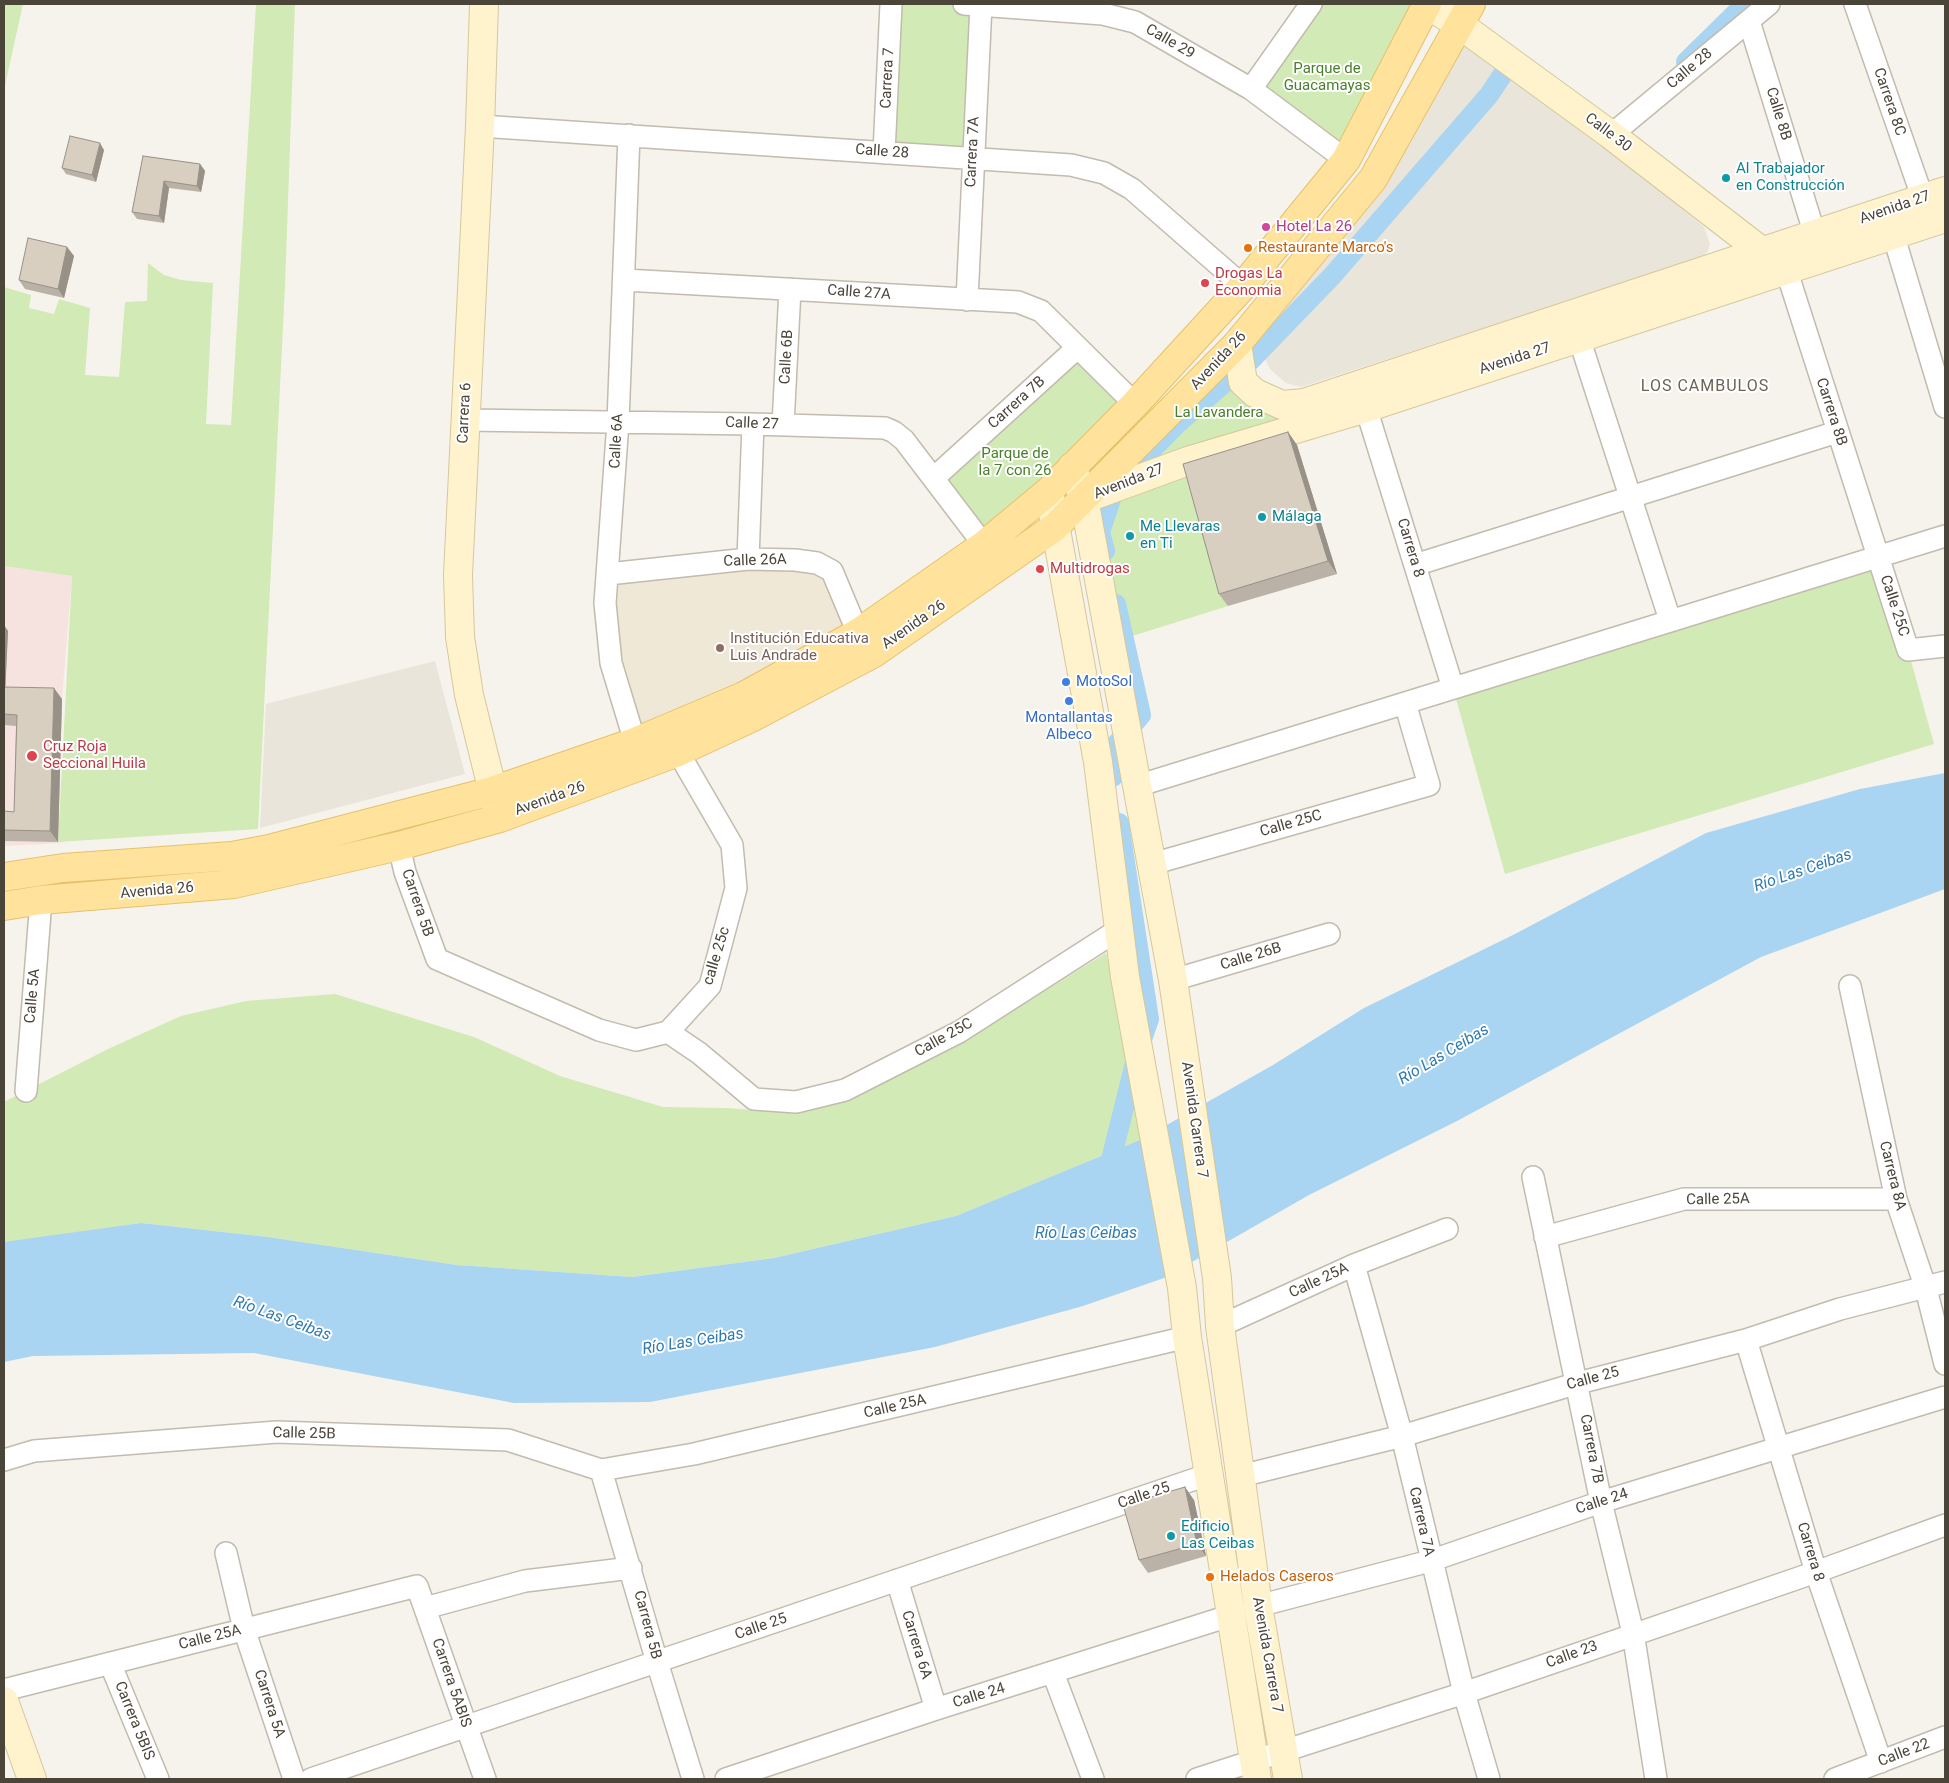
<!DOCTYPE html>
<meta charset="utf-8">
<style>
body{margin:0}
#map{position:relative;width:1949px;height:1783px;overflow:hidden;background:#f6f3ec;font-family:Roboto,sans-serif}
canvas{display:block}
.frame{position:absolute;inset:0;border:5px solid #4b4439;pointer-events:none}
</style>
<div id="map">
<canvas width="1949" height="1783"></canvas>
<div class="frame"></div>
</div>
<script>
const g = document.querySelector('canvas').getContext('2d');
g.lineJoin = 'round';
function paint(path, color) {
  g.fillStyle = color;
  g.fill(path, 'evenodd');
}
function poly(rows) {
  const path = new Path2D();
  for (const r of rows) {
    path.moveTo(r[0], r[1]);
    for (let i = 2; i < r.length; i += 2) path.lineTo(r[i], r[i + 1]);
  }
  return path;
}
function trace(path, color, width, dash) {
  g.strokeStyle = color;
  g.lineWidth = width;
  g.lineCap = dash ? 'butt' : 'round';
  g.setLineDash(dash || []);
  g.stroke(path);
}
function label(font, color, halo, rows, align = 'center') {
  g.font = font + ' Roboto,sans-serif';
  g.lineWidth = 4;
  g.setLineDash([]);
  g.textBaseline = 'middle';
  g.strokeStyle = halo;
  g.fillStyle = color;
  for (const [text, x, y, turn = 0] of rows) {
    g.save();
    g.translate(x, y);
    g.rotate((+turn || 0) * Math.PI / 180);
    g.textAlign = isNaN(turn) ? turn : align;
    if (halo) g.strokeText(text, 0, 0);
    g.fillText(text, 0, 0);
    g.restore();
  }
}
const residential = poly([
 [1480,41,1704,227,1710,244,1708,251,1701,258,1301,387,1286,383,1270,369,1263,355,1265,337,1270,324,1461,43],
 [435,661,465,774,260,828,266,704]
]);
const education = poly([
 [817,563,858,633,635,742,622,702,608,574]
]);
const medical = poly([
 [4,566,72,576,62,699,58,842,65,843,4,846]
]);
const green = poly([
 [4,4,23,4,4,90],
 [256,4,295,4,285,286,258,829,58,842,72,576,4,566,4,287,31,295,29,308,54,314,59,299,90,308,85,375,119,377,125,302,147,301,148,263,164,275,181,280,213,283,206,424,231,425],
 [891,4,981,5,972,159,884,153],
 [1311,4,1425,4,1346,160,1251,89],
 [1237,344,1271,407,1292,429,1188,461,1228,606,1110,643,1084,499,1152,472,1135,447],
 [1077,348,1135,404,984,545,935,477],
 [1877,555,1908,650,1934,744,1505,874,1453,688],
 [1106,953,1119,1009,1142,1139,956,1216,774,1258,632,1277,457,1265,268,1237,141,1223,4,1244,4,1102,108,1049,181,1016,246,1001,335,994,474,1037,560,1076,663,1107,727,1108,767,1111,822,1105,959,1044]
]);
const water = poly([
 [1945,773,1945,889,1761,957,1457,1121,1309,1195,1164,1278,1083,1306,935,1347,650,1402,514,1403,254,1353,33,1356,4,1362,4,1242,141,1223,268,1237,457,1265,632,1277,774,1258,956,1216,1142,1139,1273,1065,1364,1008,1515,934,1706,833,1860,789]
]);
const canal = poly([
 [1686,62,1745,4],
 [1105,551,1100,532,1115,487,1177,424,1250,361,1332,276,1489,95,1511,62,1521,69],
 [1113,777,1109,753,1141,715,1116,604],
 [1107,1176,1138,1051,1149,1019,1119,823]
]);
const street = poly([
 [964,4,1103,14,1135,22,1251,89,1346,160],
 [1855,4,1923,199],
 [1749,21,1815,235],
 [1251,89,1311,4],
 [480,126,1071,165,1104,173,1132,189,1243,286],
 [629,135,618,422,605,603,611,663,635,742],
 [1611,135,1769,4],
 [884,153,891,4],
 [1893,234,1945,407],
 [1786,269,1908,650,1945,646],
 [625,280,1018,302,1041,311,1135,404],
 [967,300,981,5],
 [1579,338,1670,620],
 [1366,408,1453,688],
 [465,420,753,424,885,428,894,432,904,440,984,545],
 [783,425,790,289],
 [935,477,1077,348],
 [748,559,753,424],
 [1415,565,1837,432],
 [608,574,748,559,795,560,817,563,832,571,858,633],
 [1137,786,1945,536],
 [399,846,405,872,437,959,599,1030,636,1040,668,1032,710,986,736,888,732,845,678,752],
 [1152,864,1429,785,1405,703],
 [1173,980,1329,934],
 [1850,986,1896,1199,1926,1289,1945,1364],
 [668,1032,699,1053,754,1099,796,1102,845,1090,959,1032,1118,930],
 [26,1091,41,900],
 [1533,1177,1601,1502,1633,1633,1656,1779],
 [1545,1237,1684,1199,1896,1199],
 [1354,1265,1402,1436,1464,1693,1489,1779],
 [1220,1326,1354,1265,1447,1229],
 [1746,1340,1816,1572,1881,1762],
 [4,1460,34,1451,277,1432,508,1440,601,1470,694,1454,1187,1337],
 [601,1470,657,1662,693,1779],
 [1241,1476,1402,1436,1578,1383,1746,1340,1840,1309,1945,1282],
 [226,1553,244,1629,294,1779],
 [897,1580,936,1709],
 [1258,1606,1430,1561,1601,1502,1945,1397],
 [425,1608,525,1581,631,1568],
 [110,1663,158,1779],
 [1053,1673,1093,1779],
 [4,1690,417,1586,485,1779],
 [311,1779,1210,1474],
 [726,1779,936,1709,1232,1615],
 [1197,1779,1464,1693,1816,1572,1945,1525],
 [1835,1779,1945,1737]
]);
const secondary = poly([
 [484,4,480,126,458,575,460,637,469,695,498,812],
 [1426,4,1460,25,1611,135,1773,260],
 [1237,344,1243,382,1255,393,1282,405,1304,403,1945,191],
 [1072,467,1084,499,1173,980,1217,1278,1220,1326,1258,1606,1288,1779],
 [1049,491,1098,762,1125,977,1182,1288,1187,1337,1257,1779],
 [1084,499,1188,461,1366,408,1945,218],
 [4,1701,32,1779]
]);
const primary = poly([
 [4,877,63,868,232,856,269,849,492,791,635,742,744,696,858,633,984,545,1049,491,1135,404,1243,286,1346,160,1427,4],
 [4,906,41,900,234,884,399,846,500,818,678,752,751,718,874,653,1055,527,1237,344,1373,179,1471,4]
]);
const wall = poly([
 [104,150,96,182,66,174,62,168],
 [143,156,200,164,205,171,201,192,169,188,164,223,137,219,132,212],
 [67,247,74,256,64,298,25,289,19,280],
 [1288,432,1297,445,1337,574,1228,606,1219,594],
 [4,625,8,631,5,687,62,699,58,842,4,841,4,811,14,812,16,726,4,725],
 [1194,1500,1206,1556,1148,1573,1139,1560]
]);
const shadedWall = poly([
 [100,143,104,150,96,182,92,175],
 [200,164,205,171,201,192,197,186],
 [164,181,169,188,164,223,159,216],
 [67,247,74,256,64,298,58,289],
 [1288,432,1297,445,1337,574,1328,561],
 [4,625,8,631,5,698,4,697],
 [54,688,62,699,58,842,50,831],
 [1185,1487,1194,1500,1206,1556,1197,1544]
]);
const building = poly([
 [70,136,100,143,92,175,62,168,70,136],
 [143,156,200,164,197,186,164,181,159,216,132,212,143,156],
 [28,238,67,247,58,289,19,280,28,238],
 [1288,432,1328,561,1219,594,1183,464,1288,432],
 [4,687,54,688,50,831,4,830,4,811,14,812,17,715,4,714,4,687],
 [1185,1487,1197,1544,1139,1560,1123,1505,1185,1487]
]);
const markers = [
 [1726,178,5,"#0f9aa8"],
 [1266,227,5,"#d1479c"],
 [1248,248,5,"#e8710a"],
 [1205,283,5,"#e0444e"],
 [1262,517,5,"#0f9aa8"],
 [1130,536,5,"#0f9aa8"],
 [1040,569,5,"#e0444e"],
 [720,648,5,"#8d6e63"],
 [1066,682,5,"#3f7fe0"],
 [1069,701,5,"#3f7fe0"],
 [32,756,6,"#e0444e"],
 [1171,1536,5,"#0f9aa8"],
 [1210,1577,5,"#e8710a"]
];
const streetNames = [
 ["Calle 29",1170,42,30],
 ["Calle 28",1690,69,-40],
 ["Carrera 7",888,78,-87],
 ["Carrera 8C",1889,102,71],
 ["Calle 8B",1778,114,73],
 ["Calle 30",1608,133,37],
 ["Calle 28",882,152,4],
 ["Carrera 7A",973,152,-87],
 ["Avenida 27",1895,208,-19],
 ["Calle 27A",859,293,4],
 ["Calle 6B",787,357,-87],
 ["Avenida 27",1515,359,-18],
 ["Avenida 26",1219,361,-47],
 ["Carrera 7B",1017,403,-42],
 ["Carrera 8B",1831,412,72],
 ["Carrera 6",465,413,-87],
 ["Calle 27",752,424,2],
 ["Calle 6A",617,441,-87],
 ["Avenida 27",1129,482,-21],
 ["Carrera 8",1410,548,73],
 ["Calle 26A",755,561,-2],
 ["Calle 25C",1894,606,72],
 ["Avenida 26",914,625,-35],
 ["Avenida 26",550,799,-20],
 ["Calle 25C",1291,824,-16],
 ["Avenida 26",157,891,-5],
 ["Carrera 5B",417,903,71],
 ["calle 25c",717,956,-73],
 ["Calle 26B",1251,957,-17],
 ["Calle 5A",33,996,-85],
 ["Calle 25C",944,1038,-29],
 ["Avenida Carrera 7",1194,1120,82],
 ["Carrera 8A",1892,1176,76],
 ["Calle 25A",1718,1200,-1],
 ["Calle 25A",1319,1281,-25],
 ["Calle 25",1593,1379,-15],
 ["Calle 25A",895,1407,-13],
 ["Calle 25B",304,1434,1],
 ["Carrera 7B",1591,1449,79],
 ["Calle 25",1144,1496,-19],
 ["Calle 24",1602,1502,-18],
 ["Carrera 7A",1421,1522,77],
 ["Carrera 8",1810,1552,73],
 ["Carrera 5B",647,1625,75],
 ["Calle 25",761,1627,-19],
 ["Calle 25A",210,1638,-14],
 ["Carrera 6A",916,1645,73],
 ["Avenida Carrera 7",1267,1655,80],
 ["Calle 23",1572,1655,-20],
 ["Carrera 5ABIS",451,1683,71],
 ["Calle 24",979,1696,-17],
 ["Carrera 5A",269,1704,72],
 ["Carrera 5BIS",134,1721,68],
 ["Calle 22",1904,1753,-21]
];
const parkNames = [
 ["Parque de",1327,69],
 ["Guacamayas",1327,86],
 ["La Lavandera",1219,413],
 ["Parque de",1015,454],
 ["la 7 con 26",1015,471]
];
const cultureNames = [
 ["Al Trabajador",1736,169],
 ["en Construcción",1736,186],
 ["Málaga",1272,517],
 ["Me Llevaras",1140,527],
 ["en Ti",1140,544],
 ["Edificio",1181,1527],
 ["Las Ceibas",1181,1544]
];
const hotelNames = [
 ["Hotel La 26",1276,227]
];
const foodNames = [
 ["Restaurante Marco's",1258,248],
 ["Helados Caseros",1220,1577]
];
const healthNames = [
 ["Drogas La",1215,274],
 ["Economia",1215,291],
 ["Multidrogas",1050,569],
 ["Cruz Roja",43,747],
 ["Seccional Huila",43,764]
];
const educationNames = [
 ["Institución Educativa",730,639],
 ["Luis Andrade",730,656]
];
const shopNames = [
 ["MotoSol",1076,682],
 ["Montallantas",1069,718,"center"],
 ["Albeco",1069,735,"center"]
];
const neighbourhoodNames = [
 ["LOS CAMBULOS",1705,387]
];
const waterNames = [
 ["Río Las Ceibas",1803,871,-19],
 ["Río Las Ceibas",1444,1055,-31],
 ["Río Las Ceibas",1086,1234],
 ["Río Las Ceibas",282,1319,20],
 ["Río Las Ceibas",693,1342,-9]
];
paint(residential, '#eae5da');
paint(education, '#efe8d6');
paint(medical, '#f6e3e0');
paint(green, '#d2eab5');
paint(water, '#a9d4f2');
trace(canal, '#a9d4f2', 20);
trace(street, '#c2bbae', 24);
trace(secondary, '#d6c79b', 30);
trace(primary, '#e6c16a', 30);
trace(street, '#fff', 21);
trace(secondary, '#fff3cd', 28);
trace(primary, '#ffe39c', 28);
paint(wall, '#bab2a6');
paint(shadedWall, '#979187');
paint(building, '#d8cfc1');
trace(building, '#979187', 1);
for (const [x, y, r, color] of markers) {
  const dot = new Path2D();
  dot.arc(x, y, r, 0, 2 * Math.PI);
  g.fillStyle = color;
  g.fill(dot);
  trace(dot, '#fff', 2);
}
label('15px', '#4b4439', '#fff', streetNames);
label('15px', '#4a7f2a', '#fff', parkNames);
label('15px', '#0d838f', '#fff', cultureNames, 'left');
label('15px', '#b23c85', '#fff', hotelNames, 'left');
label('15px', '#c56008', '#fff', foodNames, 'left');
label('15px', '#be3a42', '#fff', healthNames, 'left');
label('15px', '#785e54', '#fff', educationNames, 'left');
label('15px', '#366cbe', '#fff', shopNames, 'left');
g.letterSpacing = '1px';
label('16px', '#6e6250', '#fff', neighbourhoodNames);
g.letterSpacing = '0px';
label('italic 16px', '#2e7ab2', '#fff', waterNames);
</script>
